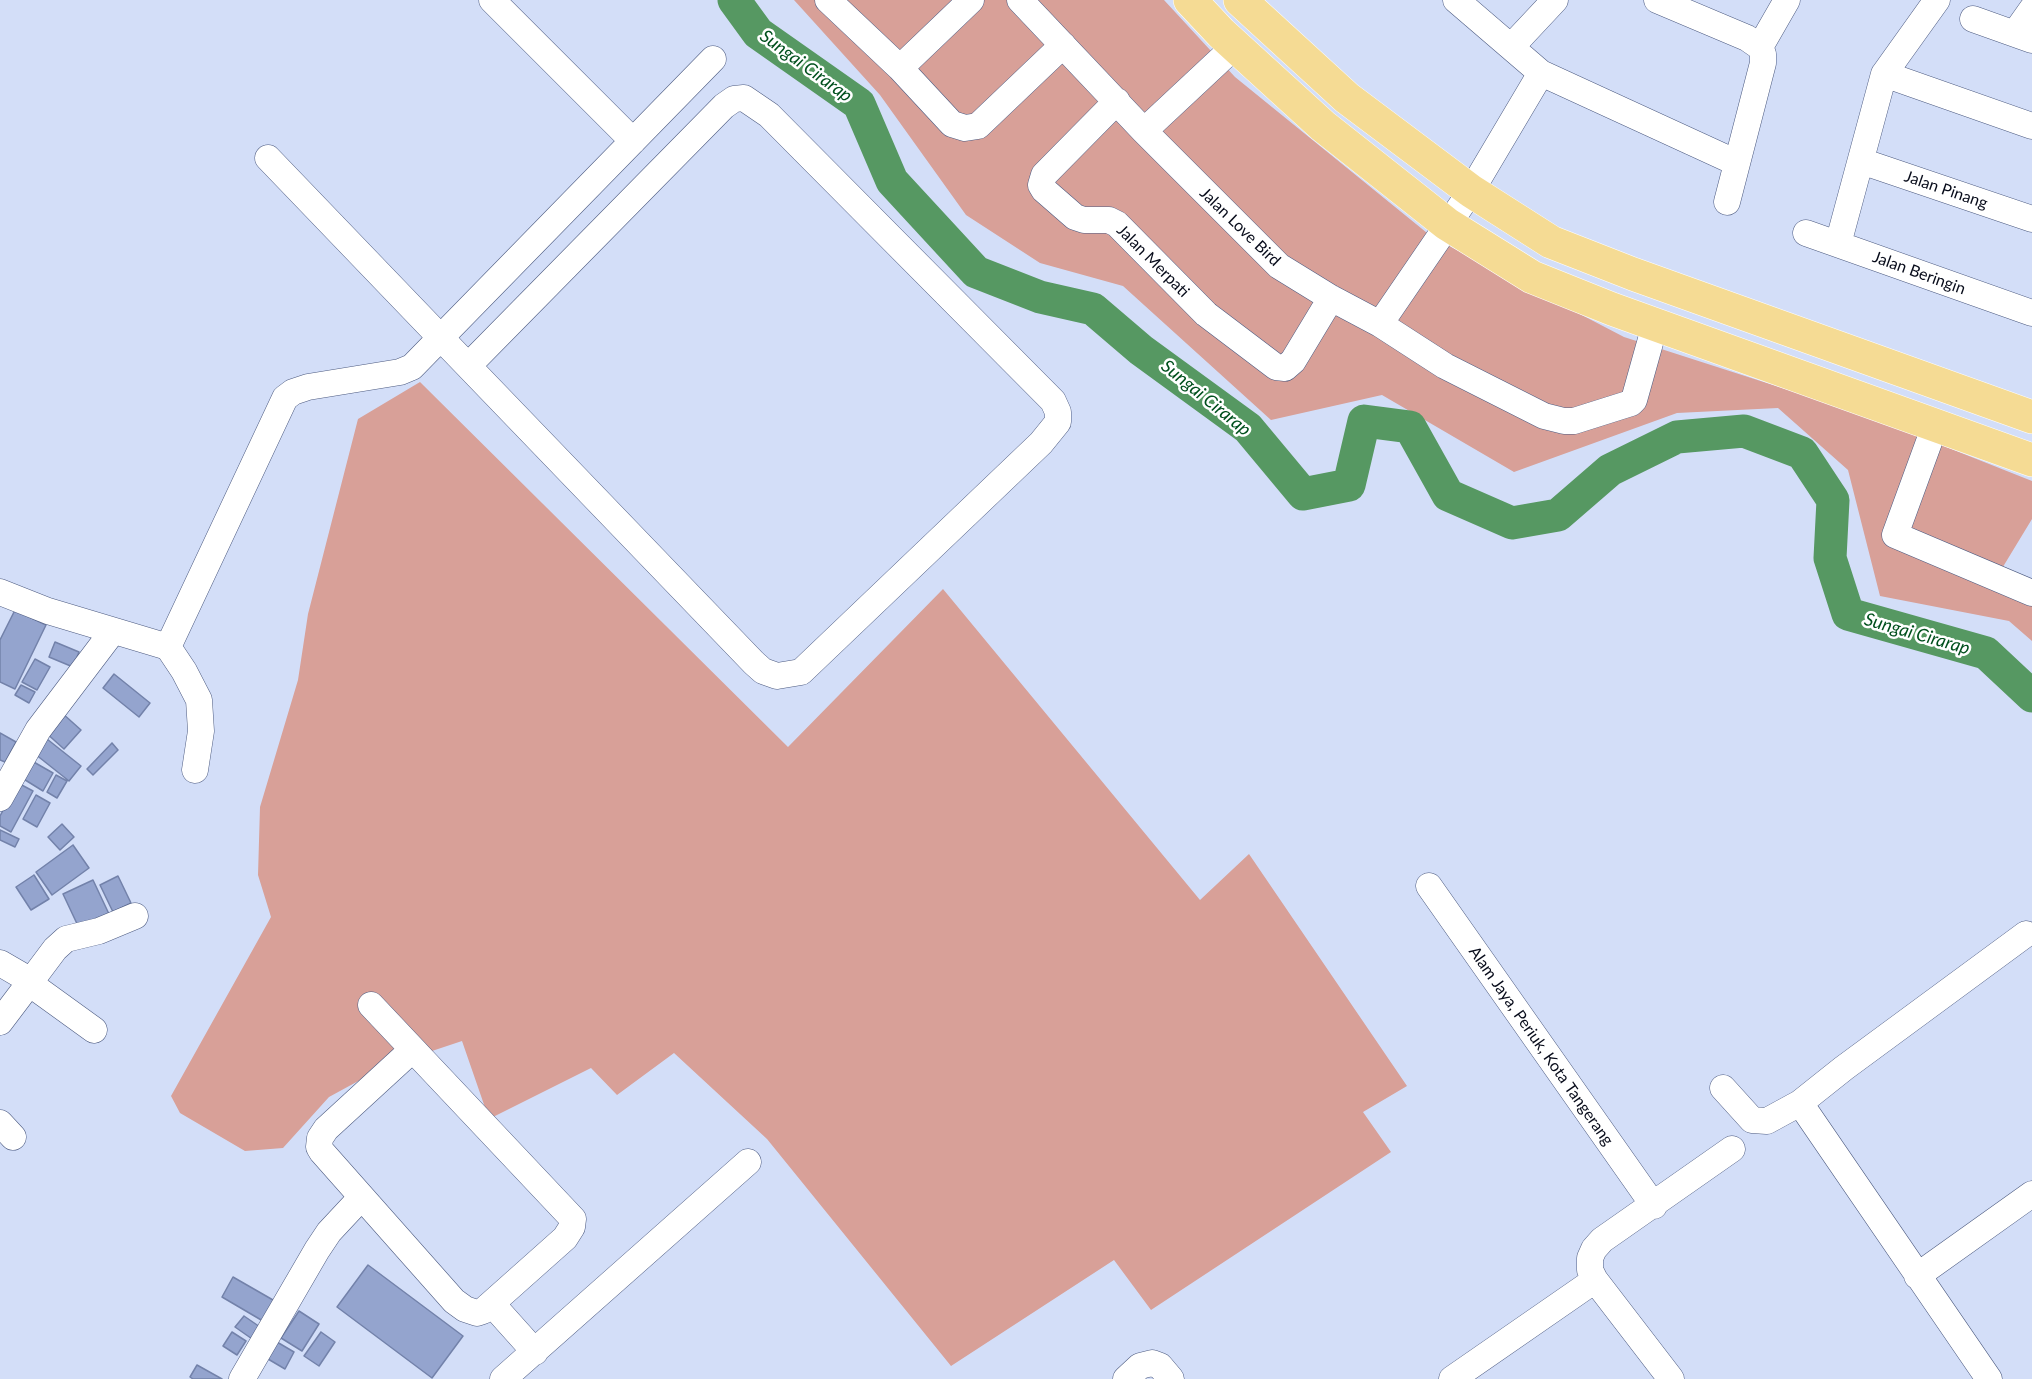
<!DOCTYPE html>
<style>
body{margin:0}
canvas{display:block;background:#d3def8}
</style>
<canvas width="2032" height="1379"></canvas>
<script>
const g = document.querySelector('canvas').getContext('2d');
g.lineJoin = 'round';
function paint(path, color) {
  g.fillStyle = color;
  g.fill(path, 'evenodd');
}
function poly(rows) {
  const path = new Path2D();
  for (const r of rows) {
    path.moveTo(r[0], r[1]);
    for (let i = 2; i < r.length; i += 2) path.lineTo(r[i], r[i + 1]);
  }
  return path;
}
function trace(path, color, width, dash) {
  g.strokeStyle = color;
  g.lineWidth = width;
  g.lineCap = dash ? 'butt' : 'round';
  g.setLineDash(dash || []);
  g.stroke(path);
}
function label(font, color, halo, rows, align = 'center') {
  g.font = font + ' Lato,sans-serif';
  g.lineWidth = 5;
  g.setLineDash([]);
  g.textBaseline = 'middle';
  g.strokeStyle = halo;
  g.fillStyle = color;
  for (const [text, x, y, turn = 0] of rows) {
    g.save();
    g.translate(x, y);
    g.rotate((+turn || 0) * Math.PI / 180);
    g.textAlign = isNaN(turn) ? turn : align;
    if (halo) g.strokeText(text, 0, 0);
    g.fillText(text, 0, 0);
    g.restore();
  }
}
const green = poly([
 [794,0,1164,0,1235,77,1432,237,1624,337,1863,414,2032,481,2032,519,1998,575,2032,593,2032,641,2009,621,1880,596,1848,470,1778,408,1677,413,1514,472,1382,395,1271,420,1123,286,1040,263,966,215,880,95],
 [420,382,788,747,943,589,1200,900,1249,854,1407,1086,1363,1112,1391,1152,1151,1310,1114,1260,951,1366,767,1139,674,1053,617,1095,591,1068,489,1119,462,1041,384,1067,329,1097,283,1148,245,1151,180,1113,171,1096,271,917,258,875,260,807,298,680,308,614,358,419]
]);
const river = poly([
 [734,0,758,33,859,104,892,181,976,272,1040,297,1093,309,1141,350,1248,428,1303,494,1349,485,1364,421,1410,427,1448,495,1512,523,1558,515,1610,470,1677,437,1744,431,1802,453,1833,500,1830,558,1848,614,1986,653,2032,696]
]);
const building = poly([
 [15,610,46,625,15,689,0,682,0,640,15,610],
 [55,642,79,652,73,667,49,657,55,642],
 [35,659,50,667,37,690,22,682,35,659],
 [114,674,150,703,139,717,103,688,114,674],
 [21,685,35,692,29,703,15,695,21,685],
 [62,713,81,730,64,749,45,732,62,713],
 [0,733,16,742,5,762,0,760,0,733],
 [47,739,81,766,69,781,35,754,47,739],
 [112,743,118,750,93,775,87,769,112,743],
 [32,761,53,773,43,791,22,778,32,761],
 [56,775,67,781,57,798,47,792,56,775],
 [18,783,33,791,11,832,0,826,0,816,18,783],
 [36,795,50,803,37,827,23,819,36,795],
 [62,824,74,837,60,850,48,837,62,824],
 [0,830,19,839,15,847,0,840,0,830],
 [73,845,89,868,52,895,36,872,73,845],
 [34,875,49,899,31,910,16,887,34,875],
 [118,876,131,903,113,912,100,885,118,876],
 [93,880,109,914,79,928,63,894,93,880],
 [368,1265,463,1336,432,1378,337,1307,368,1265],
 [233,1277,280,1304,268,1324,222,1297,233,1277],
 [299,1311,319,1324,302,1351,281,1338,299,1311],
 [244,1316,263,1329,255,1341,235,1327,244,1316],
 [232,1332,246,1341,237,1355,223,1346,232,1332],
 [321,1332,335,1342,319,1366,304,1356,321,1332],
 [277,1342,294,1352,285,1369,268,1359,277,1342],
 [197,1365,222,1379,193,1379,190,1377,197,1365]
]);
const minor = poly([
 [492,0,633,141],
 [828,0,900,68],
 [971,0,900,68,952,124,965,128,978,126,1063,45],
 [1020,0,1144,131,1235,46],
 [1456,0,1541,73,1737,163],
 [1657,0,1747,38,1760,47,1763,54,1763,63,1727,202],
 [1973,19,2032,40],
 [2015,33,2032,9],
 [1511,47,1555,0],
 [1760,47,1787,0],
 [1884,74,2032,126],
 [1117,101,1044,175,1041,185,1044,190,1075,217,1084,220,1109,220,1117,224,1206,314,1276,367,1285,368,1293,361,1331,298],
 [1144,131,1279,266,1331,298,1380,324,1445,366,1544,416,1564,421,1574,421,1631,403,1634,400,1655,325],
 [268,158,441,338,754,663,763,671,777,676,801,672,1041,443,1058,422,1058,412,1053,401,769,115,744,98,734,99,724,106,468,366],
 [1861,161,2032,219],
 [1806,233,2032,313],
 [1838,244,1884,74,1937,0],
 [1380,324,1471,191,1541,73],
 [1929,442,1895,535,2032,593],
 [0,592,48,611,168,647,184,671,199,700,201,731,195,770],
 [168,647,285,398,293,392,308,387,400,372,412,367,713,59],
 [0,798,38,730,113,631],
 [1429,886,1654,1206],
 [0,963,31,981,55,949,66,939,99,931,135,916],
 [29,983,94,1030],
 [371,1005,573,1219,572,1227,565,1238,483,1311,477,1313,465,1309,454,1301,322,1152,319,1147,320,1138,326,1129,412,1050],
 [0,1022,31,981],
 [1723,1088,1752,1120,1767,1121,1800,1103,1844,1068,2026,934],
 [1800,1103,1989,1379],
 [0,1123,13,1137],
 [1917,1276,2032,1194],
 [492,1304,535,1352],
 [242,1379,317,1250,329,1232,357,1202],
 [503,1379,748,1162],
 [1126,1379,1140,1366,1152,1363,1160,1366,1171,1379],
 [1452,1379,1595,1280],
 [1671,1379,1595,1280,1590,1270,1590,1258,1594,1249,1602,1240,1732,1149]
]);
const major = poly([
 [1190,0,1221,33,1323,126,1447,224,1532,277,1612,309,2032,460],
 [1240,0,1347,98,1471,191,1551,242,1633,274,2032,417]
]);
const streetNames = [
 ["Jalan Pinang",1946,190,19],
 ["Jalan Love Bird",1240,227,44],
 ["Jalan Merpati",1153,261,45],
 ["Jalan Beringin",1919,273,20],
 ["Alam Jaya, Periuk, Kota Tangerang",1541,1046,55]
];
const waterNames = [
 ["Sungai Cirarap",806,66,36],
 ["Sungai Cirarap",1206,398,39],
 ["Sungai Cirarap",1917,634,16]
];
paint(green, '#d8a098');
trace(river, '#569862', 33);
paint(building, '#94a4ce');
trace(building, '#7382aa', 1.5);
trace(minor, '#4d5b81', 27);
trace(major, '#fff', 34);
trace(minor, '#fff', 26);
trace(major, '#f5db94', 33);
label('16px', '#070b1a', '#fff', streetNames);
label('italic 18px', '#00501d', '#fff', waterNames);
</script>
